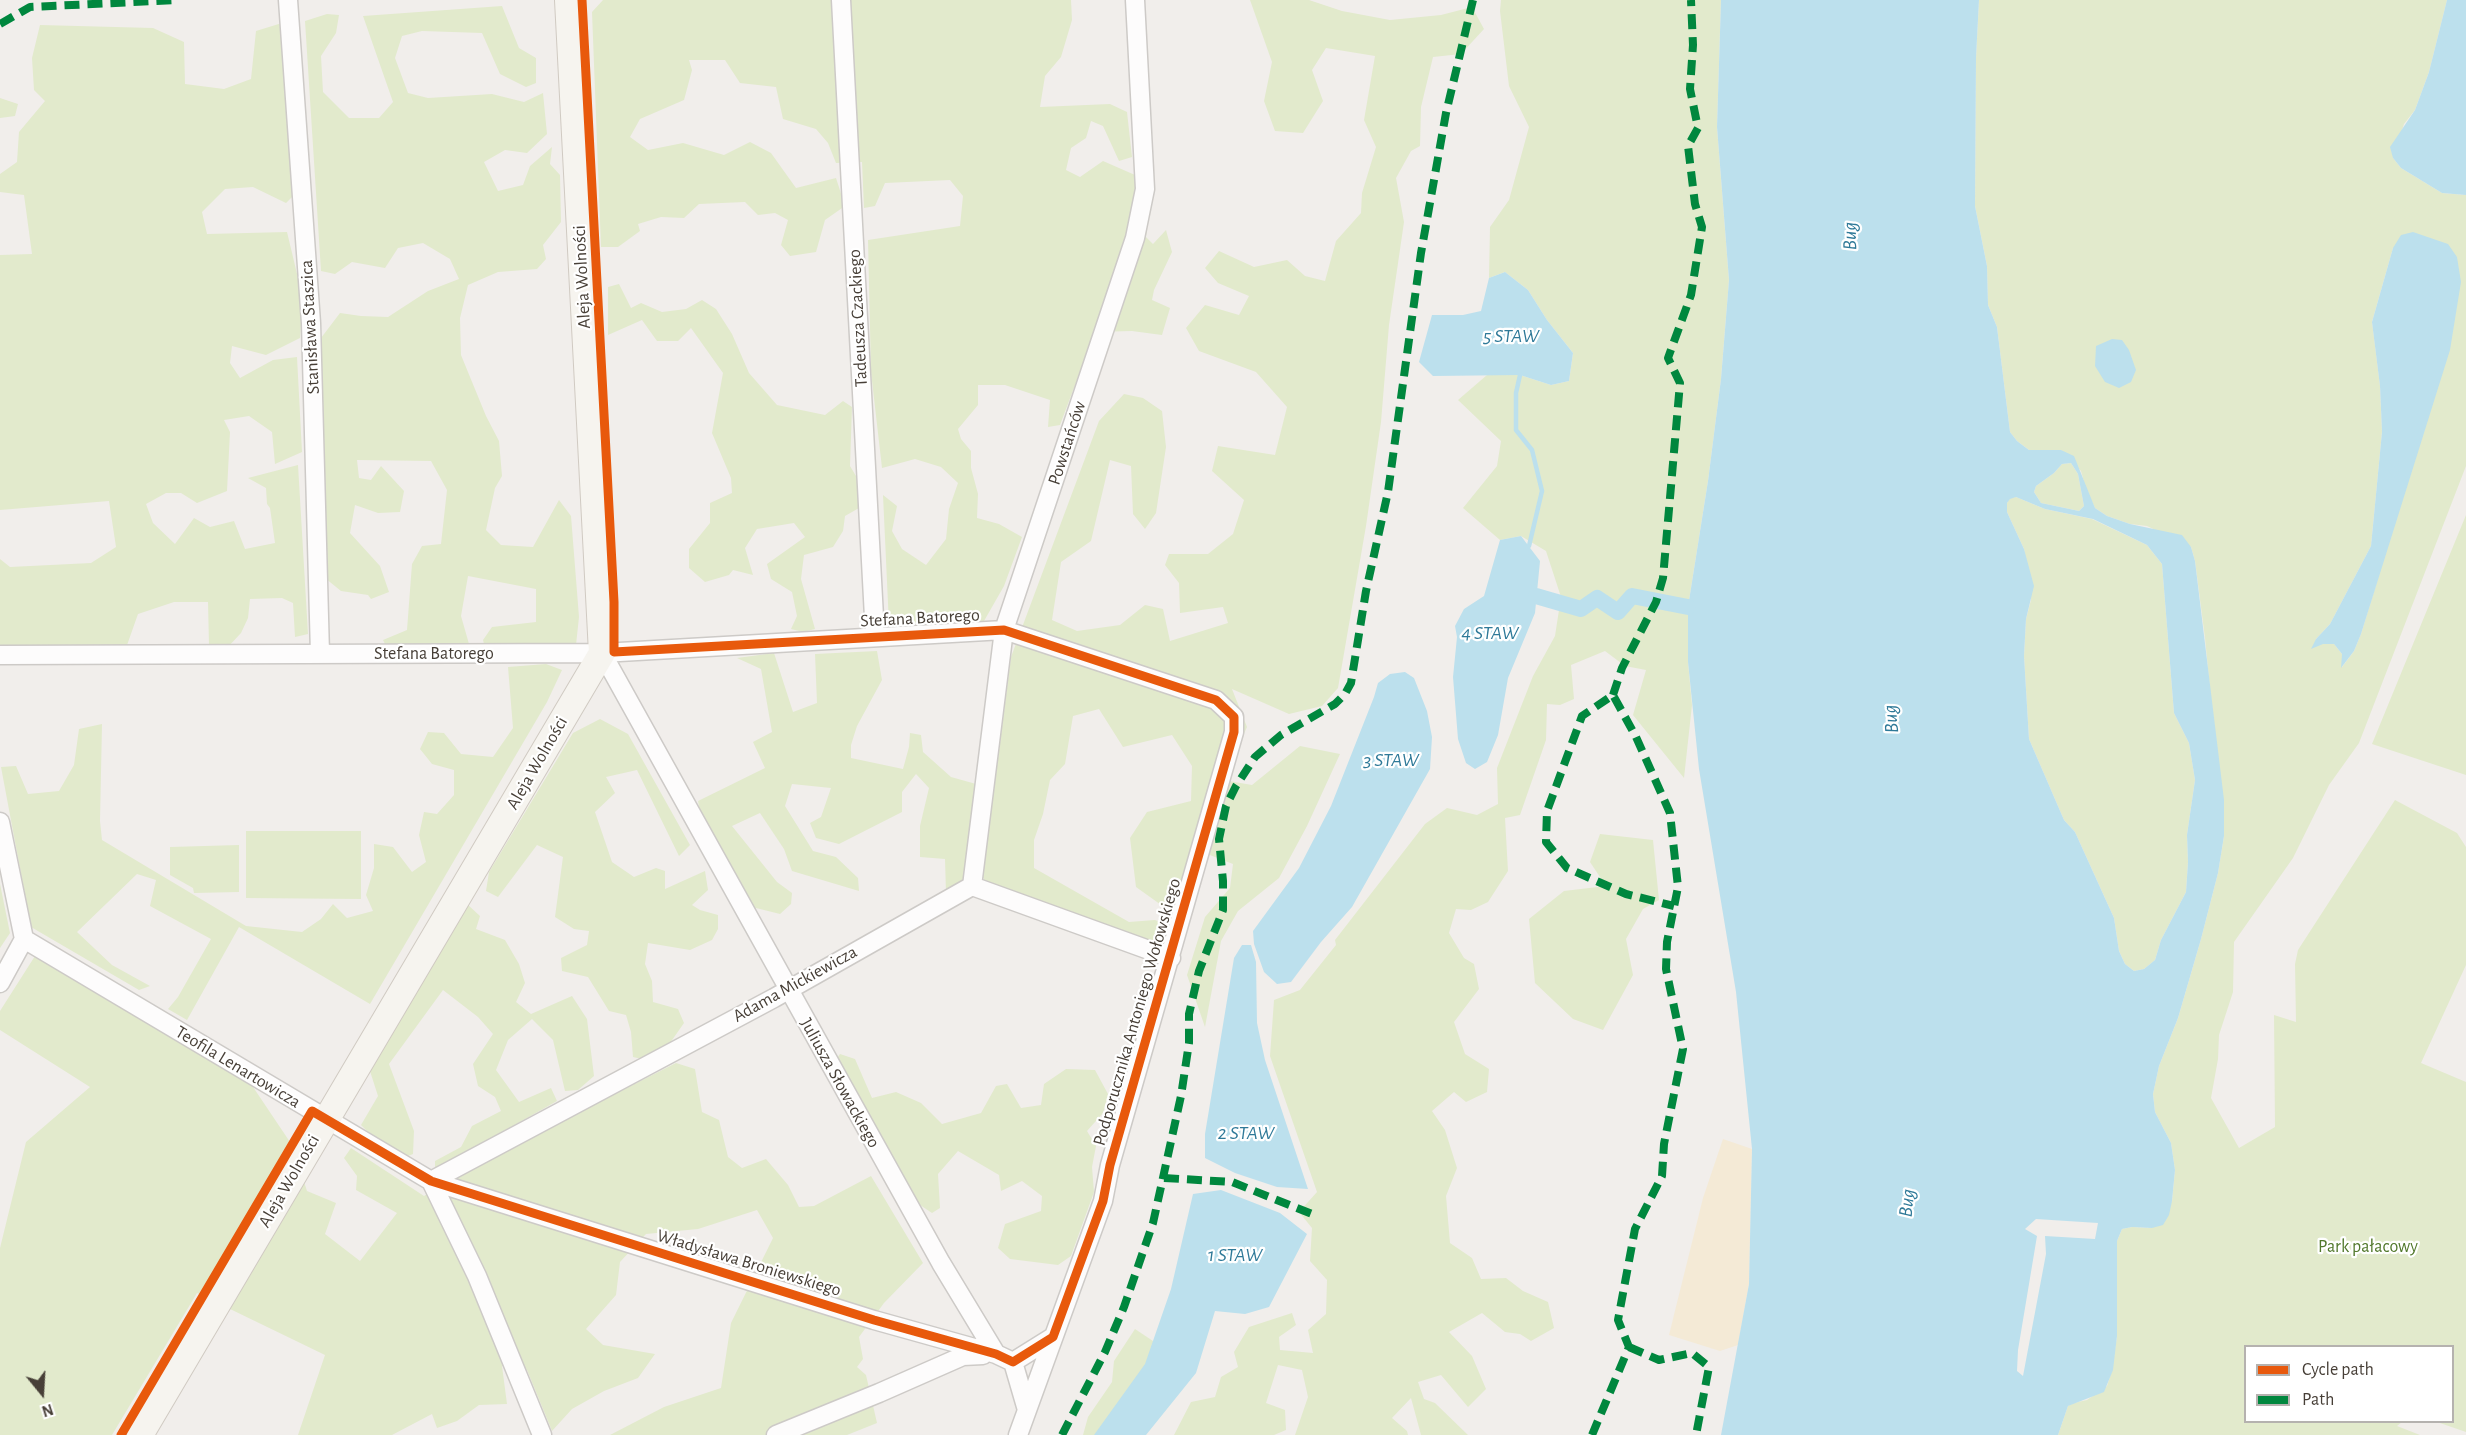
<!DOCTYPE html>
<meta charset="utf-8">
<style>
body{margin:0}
#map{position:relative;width:2466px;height:1435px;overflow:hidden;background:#f1eeeb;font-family:"Alegreya Sans",sans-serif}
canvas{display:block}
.legend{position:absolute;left:2244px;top:1345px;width:210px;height:78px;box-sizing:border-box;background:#fff;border:2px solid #b5b2af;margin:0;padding:8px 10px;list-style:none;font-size:18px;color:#473f37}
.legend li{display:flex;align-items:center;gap:12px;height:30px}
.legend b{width:30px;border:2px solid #b5b2af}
.north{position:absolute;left:12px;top:1363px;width:60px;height:60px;-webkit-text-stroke:4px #fff;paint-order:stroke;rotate:162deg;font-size:16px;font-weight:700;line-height:24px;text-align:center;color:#473f37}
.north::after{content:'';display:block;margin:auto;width:21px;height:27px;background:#473f37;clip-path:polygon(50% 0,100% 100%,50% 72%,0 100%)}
</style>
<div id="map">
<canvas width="2466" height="1435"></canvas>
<ul class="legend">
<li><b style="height:8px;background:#e8590c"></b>Cycle path</li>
<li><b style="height:8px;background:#00873e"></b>Path</li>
</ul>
<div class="north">N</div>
</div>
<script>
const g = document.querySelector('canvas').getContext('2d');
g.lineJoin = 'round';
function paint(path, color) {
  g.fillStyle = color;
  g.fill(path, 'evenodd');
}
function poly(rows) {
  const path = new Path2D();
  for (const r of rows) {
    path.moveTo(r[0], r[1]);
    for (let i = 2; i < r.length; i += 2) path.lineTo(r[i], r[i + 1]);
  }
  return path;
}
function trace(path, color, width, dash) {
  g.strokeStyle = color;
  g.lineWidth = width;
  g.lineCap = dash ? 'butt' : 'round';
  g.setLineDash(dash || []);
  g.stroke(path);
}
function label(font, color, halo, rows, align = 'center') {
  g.font = font + ' "Alegreya Sans",sans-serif';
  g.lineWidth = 4.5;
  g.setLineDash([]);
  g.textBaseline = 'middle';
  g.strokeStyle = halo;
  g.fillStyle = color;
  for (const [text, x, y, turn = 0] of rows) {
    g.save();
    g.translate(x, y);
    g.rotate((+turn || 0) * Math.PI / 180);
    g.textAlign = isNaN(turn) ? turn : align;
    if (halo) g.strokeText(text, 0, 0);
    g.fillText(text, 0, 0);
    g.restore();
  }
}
const green = poly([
 [603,0,1071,0,1072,20,1061,57,1045,76,1040,107,1110,104,1127,112,1132,157,1119,161,1103,126,1091,121,1086,138,1071,148,1066,170,1080,177,1103,161,1135,175,1149,209,1146,237,1153,244,1166,230,1172,252,1154,290,1152,300,1170,308,1162,335,1132,331,1095,332,1060,425,1048,427,1050,400,1005,385,978,385,978,405,958,429,961,439,971,451,971,468,978,494,977,518,999,524,1022,537,1004,586,984,621,945,620,889,625,883,495,897,506,892,531,902,549,926,565,946,539,949,509,958,483,941,467,915,459,882,468,871,372,868,240,960,226,963,196,950,180,885,183,875,206,864,208,862,162,836,163,828,143,816,129,783,119,776,87,740,83,725,60,689,60,692,70,684,100,640,119,630,137,648,150,683,143,724,155,750,142,771,153,796,188,836,178,845,206,825,220,816,252,790,256,781,245,788,220,775,213,758,215,745,202,699,204,684,218,661,217,638,224,640,231,618,247,601,247,592,12],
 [1250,0,1309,0,1342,11,1390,20,1441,15,1472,7,1484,29,1461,54,1433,57,1421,107,1420,146,1411,151,1396,178,1404,222,1389,325,1381,422,1366,526,1338,688,1322,706,1289,714,1232,689,1247,727,1223,780,1252,785,1300,746,1340,754,1307,826,1279,878,1238,911,1221,941,1205,1027,1187,975,1205,917,1230,888,1233,864,1202,852,1183,907,1171,912,1136,887,1130,838,1147,812,1191,801,1192,766,1172,735,1123,747,1099,709,1073,716,1065,764,1050,780,1043,814,1034,840,1034,868,1129,922,1155,920,1167,925,1163,948,986,884,980,870,946,893,945,859,920,857,920,826,929,788,916,774,902,792,902,812,839,844,816,838,810,823,821,817,831,788,792,784,785,806,813,851,836,857,858,878,859,891,792,871,784,849,760,813,732,826,777,882,792,893,791,904,780,914,752,907,701,819,698,801,765,768,753,742,772,732,761,669,737,658,774,653,793,712,817,703,815,654,877,651,882,680,857,726,851,745,851,758,903,769,909,747,910,733,921,735,923,752,951,777,994,789,1011,657,1099,421,1124,394,1143,398,1162,411,1166,447,1156,513,1145,529,1133,514,1131,466,1110,460,1091,541,1061,562,1052,620,1077,631,1120,625,1145,605,1163,609,1170,641,1228,623,1223,607,1180,613,1179,583,1165,565,1169,554,1208,554,1233,534,1244,500,1212,471,1218,446,1275,455,1287,407,1256,372,1199,351,1186,328,1205,305,1239,315,1249,296,1218,283,1205,268,1219,251,1254,267,1287,260,1305,276,1325,281,1336,241,1361,213,1362,193,1376,147,1364,120,1375,56,1326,48,1312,70,1323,101,1303,133,1275,131,1264,101,1272,62],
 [1501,0,1721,0,1717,127,1729,280,1721,379,1708,481,1688,607,1688,662,1692,705,1684,778,1633,715,1646,670,1625,666,1605,651,1571,665,1574,699,1560,705,1547,704,1546,740,1520,815,1505,818,1508,871,1488,902,1471,910,1456,909,1449,933,1464,958,1474,964,1479,989,1454,1022,1465,1054,1489,1069,1487,1092,1466,1102,1454,1092,1432,1111,1445,1130,1457,1168,1446,1196,1450,1243,1472,1258,1481,1279,1506,1278,1523,1291,1548,1302,1554,1328,1531,1341,1520,1334,1505,1332,1482,1313,1449,1332,1472,1356,1486,1389,1468,1407,1441,1375,1418,1382,1424,1399,1435,1403,1468,1435,1421,1435,1411,1398,1392,1418,1407,1431,1408,1435,1295,1435,1308,1397,1302,1370,1278,1365,1266,1403,1285,1410,1286,1430,1274,1435,1174,1435,1191,1402,1215,1397,1221,1377,1238,1367,1234,1352,1249,1327,1292,1313,1296,1325,1279,1337,1280,1350,1313,1353,1308,1330,1326,1314,1327,1280,1310,1261,1312,1228,1299,1212,1317,1192,1270,1056,1274,1000,1300,990,1336,945,1335,940,1425,824,1447,808,1477,815,1498,804,1497,768,1533,676,1555,636,1561,597,1546,551,1521,536,1500,540,1463,508,1497,466,1501,441,1458,400,1487,375,1520,375,1551,385,1569,381,1573,353,1547,320,1528,290,1505,272,1489,278,1490,227,1509,200,1529,127,1509,86,1500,11],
 [1979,0,2447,0,2429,72,2415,110,2404,124,2393,158,2401,168,2442,193,2466,195,2466,466,2359,743,2329,785,2293,858,2234,942,2233,992,2219,1035,2218,1059,2211,1098,2239,1148,2275,1127,2274,1015,2296,1022,2295,964,2298,950,2395,800,2457,833,2466,847,2466,965,2421,1063,2466,1082,2466,1432,2437,1422,2452,1422,2452,1346,2246,1346,2246,1422,2402,1422,2397,1426,2420,1435,2058,1435,2068,1406,2073,1403,2087,1400,2107,1386,2112,1370,2117,1336,2117,1241,2122,1229,2132,1227,2152,1228,2172,1201,2175,1170,2171,1143,2155,1112,2153,1094,2159,1066,2178,1018,2201,939,2218,873,2224,836,2205,638,2195,561,2191,547,2147,526,2130,524,2107,516,2095,508,2086,490,2081,471,2061,450,2029,450,2017,441,2010,432,1997,327,1988,305,1987,266,1975,206,1976,58],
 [2393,248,2378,578,2361,634,2354,651,2342,667,2342,654,2334,644,2323,644,2316,639,2330,624,2371,546,2382,432,2380,386,2372,322],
 [502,6,519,48,536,58,536,83,526,87,500,74,482,33,422,31,402,36,395,58,408,93,428,98,492,94,524,102,543,93,547,134,527,153,505,150,484,162,498,191,523,185,530,166,552,147,550,164,560,175,561,222,543,245,546,259,537,269,498,272,468,285,460,318,461,355,486,416,499,441,502,476,495,488,486,530,501,545,533,547,559,500,571,516,579,617,576,645,485,648,483,640,492,627,536,622,536,589,468,576,461,616,469,644,387,648,383,640,407,630,412,564,422,546,441,544,447,490,431,461,357,460,359,478,371,480,381,466,404,491,400,512,378,513,355,505,350,533,380,566,389,592,371,599,368,595,341,591,325,578,321,338,340,313,361,316,388,317,428,291,459,279,450,259,423,243,398,248,385,268,352,262,335,274,321,271,305,21,327,14,339,15,336,33,321,56,323,92,349,118,379,118,393,102,363,16],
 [282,23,296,193,286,203,253,187,225,189,202,212,207,234,287,232,303,299,300,338,266,355,232,346,230,363,240,378,273,360,297,357,302,452,275,464,272,432,249,416,224,420,230,432,227,491,197,503,181,493,166,493,146,504,153,523,175,544,194,518,210,527,234,521,245,549,275,543,270,508,267,504,266,488,248,478,298,465,308,634,295,637,293,603,282,598,250,599,248,618,241,633,228,647,209,645,208,602,174,602,138,614,126,648,0,653,0,559,10,567,91,563,116,547,109,501,0,510,0,255,32,254,24,195,0,192,0,174,17,162,19,132,45,101,34,90,32,58,40,25,153,28,184,42,185,84,224,89,251,79,256,31],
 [0,98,18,104,15,116,0,118],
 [619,284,631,308,641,303,662,312,686,309,702,300,716,309,732,334,749,373,777,405,825,415,843,401,852,407,850,466,859,481,859,508,845,516,843,531,833,547,804,555,801,579,815,629,803,632,791,629,797,616,792,592,771,579,767,564,805,537,794,523,757,529,745,548,753,575,733,570,729,575,705,582,689,568,689,549,710,523,710,503,732,493,731,478,712,433,723,373,691,328,678,341,657,341,642,320,608,335,608,287],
 [2071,463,2078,474,2084,506,2079,511,2041,503,2034,492,2036,486,2054,473,2062,464],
 [2016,497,2045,509,2092,519,2147,545,2162,564,2174,713,2189,743,2195,780,2187,835,2188,862,2186,892,2161,940,2155,960,2144,969,2134,971,2125,964,2119,951,2114,918,2075,832,2064,820,2029,739,2024,656,2026,619,2031,600,2024,549,2007,512,2007,503,2010,498],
 [2466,515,2466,775,2372,744],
 [546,664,562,670,547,702,370,1004,239,927,187,1020,168,1009,178,997,211,939,150,906,156,880,137,874,77,932,112,965,150,986,139,990,31,927,1,767,16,766,28,794,59,791,74,765,79,729,102,724,100,821,102,840,246,926,302,932,321,919,333,904,347,918,373,911,366,895,374,868,374,844,393,847,412,872,426,862,419,835,424,812,437,814,454,795,454,770,432,764,420,749,428,732,444,733,461,754,493,757,513,728,508,667],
 [600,719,628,734,690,845,679,856,637,770,606,777,615,793,595,812,612,862,634,877,656,868,665,871,665,889,705,871,708,890,692,905,700,910,718,915,718,929,712,940,690,950,648,943,645,964,652,981,653,1002,678,1009,684,1023,670,1043,642,1059,633,1057,631,1032,626,1015,609,1011,588,977,562,971,561,958,587,945,589,931,574,929,555,917,563,857,537,845,498,897,486,891,489,872,573,733],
 [246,831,361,831,361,899,246,898],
 [1600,834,1653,840,1659,900,1643,909,1626,939,1633,975,1603,1030,1573,1019,1535,983,1529,919,1564,891,1606,886,1590,862],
 [239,845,239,892,194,893,193,888,170,875,170,847],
 [0,884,10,933,0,948],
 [467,904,480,916,476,929,505,940,519,964,525,983,516,1002,531,1014,572,996,587,1019,594,1076,578,1090,565,1091,553,1040,532,1019,508,1040,496,1070,519,1102,551,1088,557,1101,435,1170,435,1161,461,1147,472,1126,501,1111,495,1097,478,1086,473,1064,493,1034,478,1017,443,990,389,1064,414,1131,413,1154,403,1158,377,1141,361,1125,378,1096,369,1068],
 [35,956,171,1033,251,1084,292,1145,307,1191,336,1203,325,1234,360,1261,397,1213,356,1190,357,1176,344,1158,351,1148,424,1196,467,1169,676,1063,695,1069,702,1112,719,1120,728,1157,742,1168,766,1159,788,1185,799,1207,814,1206,871,1176,923,1263,884,1303,859,1337,863,1359,857,1367,866,1375,877,1423,847,1435,610,1435,664,1407,721,1388,731,1323,773,1238,757,1210,698,1229,646,1234,620,1262,616,1295,586,1329,603,1345,655,1354,638,1378,604,1391,572,1409,552,1431,527,1370,502,1366,507,1404,479,1405,457,1421,437,1428,432,1414,392,1435,298,1435,325,1355,197,1293,112,1435,0,1435,0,1248,26,1142,90,1087,0,1030,0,1011],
 [840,1054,855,1059,872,1098,896,1092,921,1103,942,1124,981,1113,996,1086,1007,1084,1021,1108,1041,1105,1044,1084,1066,1069,1095,1070,1108,1094,1103,1113,1087,1131,1096,1146,1092,1167,1094,1192,1071,1256,1058,1265,1010,1259,998,1248,1005,1224,1041,1211,1042,1196,1022,1181,1001,1191,999,1175,958,1151,938,1174,940,1208,932,1213,920,1205,834,1062],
 [1135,1329,1165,1349,1108,1435,1083,1435,1088,1417,1112,1382,1114,1361]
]);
const sand = poly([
 [1723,1139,1752,1149,1749,1284,1738,1345,1720,1351,1669,1335,1703,1198]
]);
const water = poly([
 [1721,0,1979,0,1976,58,1975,206,1987,266,1988,305,1997,327,2010,432,2017,441,2029,450,2061,450,2074,456,2095,508,2107,516,2130,524,2182,535,2191,547,2195,561,2224,800,2224,836,2218,873,2201,939,2178,1018,2159,1066,2153,1094,2155,1112,2171,1143,2175,1170,2172,1201,2169,1215,2163,1225,2152,1228,2132,1227,2122,1229,2117,1241,2117,1336,2113,1370,2104,1392,2068,1406,2058,1435,1721,1435,1749,1284,1752,1149,1736,992,1699,769,1688,662,1688,607,1708,481,1721,379,1729,280,1717,127],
 [2071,463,2078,474,2084,506,2079,511,2041,503,2034,492,2036,486,2054,473,2062,464],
 [2016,497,2045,509,2093,519,2147,545,2162,564,2174,713,2189,743,2195,780,2187,835,2188,862,2186,892,2161,940,2155,960,2144,969,2134,971,2125,964,2119,951,2114,918,2075,832,2064,820,2029,739,2024,656,2026,619,2034,586,2024,549,2007,512,2007,503,2010,499],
 [2036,1219,2098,1223,2095,1239,2045,1236,2046,1254,2023,1376,2017,1371,2018,1350,2037,1236,2025,1229],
 [2447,0,2466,0,2466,195,2442,193,2401,168,2393,158,2390,147,2415,110,2429,72],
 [2413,232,2448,244,2457,257,2461,282,2450,350,2361,634,2354,651,2341,668,2342,654,2334,644,2323,644,2311,649,2316,639,2330,624,2371,546,2382,432,2380,386,2372,322,2393,248,2401,235],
 [1505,272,1528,290,1547,320,1573,353,1569,381,1551,385,1520,375,1433,376,1419,362,1432,315,1463,315,1481,311,1489,278],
 [2112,339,2122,340,2129,350,2136,370,2131,382,2119,388,2105,382,2095,366,2096,346],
 [1521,536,1540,561,1535,613,1508,678,1498,735,1487,762,1475,769,1466,763,1458,739,1453,677,1457,637,1455,626,1464,609,1484,596,1500,540],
 [1405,672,1414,678,1427,711,1432,737,1430,769,1352,907,1321,942,1291,982,1277,984,1264,972,1254,944,1253,931,1299,868,1331,806,1374,697,1378,683,1390,674],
 [1242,945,1251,945,1256,962,1257,1023,1265,1060,1308,1189,1277,1187,1235,1173,1205,1158,1205,1134,1234,958],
 [1221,1190,1280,1213,1307,1234,1269,1307,1245,1314,1215,1311,1196,1373,1146,1435,1094,1435,1145,1364,1171,1289,1193,1194]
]);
const stream = poly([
 [1520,375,1516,393,1516,430,1532,450,1542,491,1529,546]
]);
const canal = poly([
 [1536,596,1581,609,1597,598,1618,612,1632,596,1688,607]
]);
const street = poly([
 [288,0,311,323,320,654],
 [841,0,875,636],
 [602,653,941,1263,996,1354],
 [0,655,602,653,1004,630,1216,700,1234,717,1234,732,1110,1165,1103,1201,1018,1435],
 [0,822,24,939,0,983],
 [972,886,1004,630,1135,238,1145,189,1135,0],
 [24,939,431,1181,477,1276,542,1435],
 [431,1181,774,998,972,886,1171,958],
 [431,1181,874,1320,996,1354,1013,1362,1053,1337],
 [1013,1362,1027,1410],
 [776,1435,879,1393,963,1356,983,1355]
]);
const secondary = poly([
 [140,1435,602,653,568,0]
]);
const quiet = poly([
 [0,24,30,7,177,0],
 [1613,695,1622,668,1656,602,1663,578,1680,383,1668,358,1691,295,1702,227,1695,204,1688,146,1698,128,1690,89,1693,45,1691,0],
 [1164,1178,1232,1182,1312,1214],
 [1629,1347,1659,1360,1692,1353,1709,1367,1696,1435],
 [1062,1435,1105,1352,1124,1307,1153,1223,1181,1096,1189,1043,1189,1014,1199,971,1223,910,1223,881,1219,839,1226,806,1236,786,1255,757,1281,735,1335,704,1345,694,1351,683,1366,591,1388,492,1421,253,1446,113,1473,0],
 [1592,1435,1629,1347,1618,1320,1635,1229,1662,1176,1664,1144,1683,1049,1666,969,1667,942,1678,887,1670,813,1636,737,1613,695,1582,716,1547,811,1546,842,1567,868,1626,894,1674,906]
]);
const cycleway = poly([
 [121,1435,312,1111,431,1181,874,1320,996,1354,1013,1362,1053,1337,1103,1201,1110,1165,1234,732,1234,717,1216,700,1004,630,614,652,614,602,582,0]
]);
const streetNames = [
 ["Aleja Wolności",582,277,-93],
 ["Tadeusza Czackiego",858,318,-93],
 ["Stanisława Staszica",310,327,-93],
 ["Powstańców",1067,443,-72],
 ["Stefana Batorego",920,618,-3],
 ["Stefana Batorego",434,654],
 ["Aleja Wolności",537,763,-60],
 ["Adama Mickiewicza",795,984,-29],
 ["Podporucznika Antoniego Wołowskiego",1137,1012,-74],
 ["Teofila Lenartowicza",238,1067,31],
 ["Juliusza Słowackiego",840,1083,61],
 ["Aleja Wolności",289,1181,-60],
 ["Władysława Broniewskiego",749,1263,17]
];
const parkNames = [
 ["Park pałacowy",2368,1247]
];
const waterNames = [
 ["Bug",1850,236,-91],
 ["5 STAW",1511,336],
 ["4 STAW",1490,633],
 ["Bug",1891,719,-95],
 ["3 STAW",1391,760],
 ["2 STAW",1246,1133],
 ["Bug",1907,1203,-84],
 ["1 STAW",1235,1255]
];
paint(green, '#e2eacc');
paint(sand, '#f4ead6');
paint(water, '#bce0ed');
trace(stream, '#bce0ed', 4.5);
trace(canal, '#bce0ed', 16);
trace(street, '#cdcac7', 21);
trace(secondary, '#d0cac2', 28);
trace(street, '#fdfcfc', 18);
trace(secondary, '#f6f4ef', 26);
trace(quiet, '#00873e', 8, [15, 8]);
trace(cycleway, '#e8590c', 9);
label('18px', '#473f37', '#fff', streetNames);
label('18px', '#51782b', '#fff', parkNames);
label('italic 20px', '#2e7998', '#fff', waterNames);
</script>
